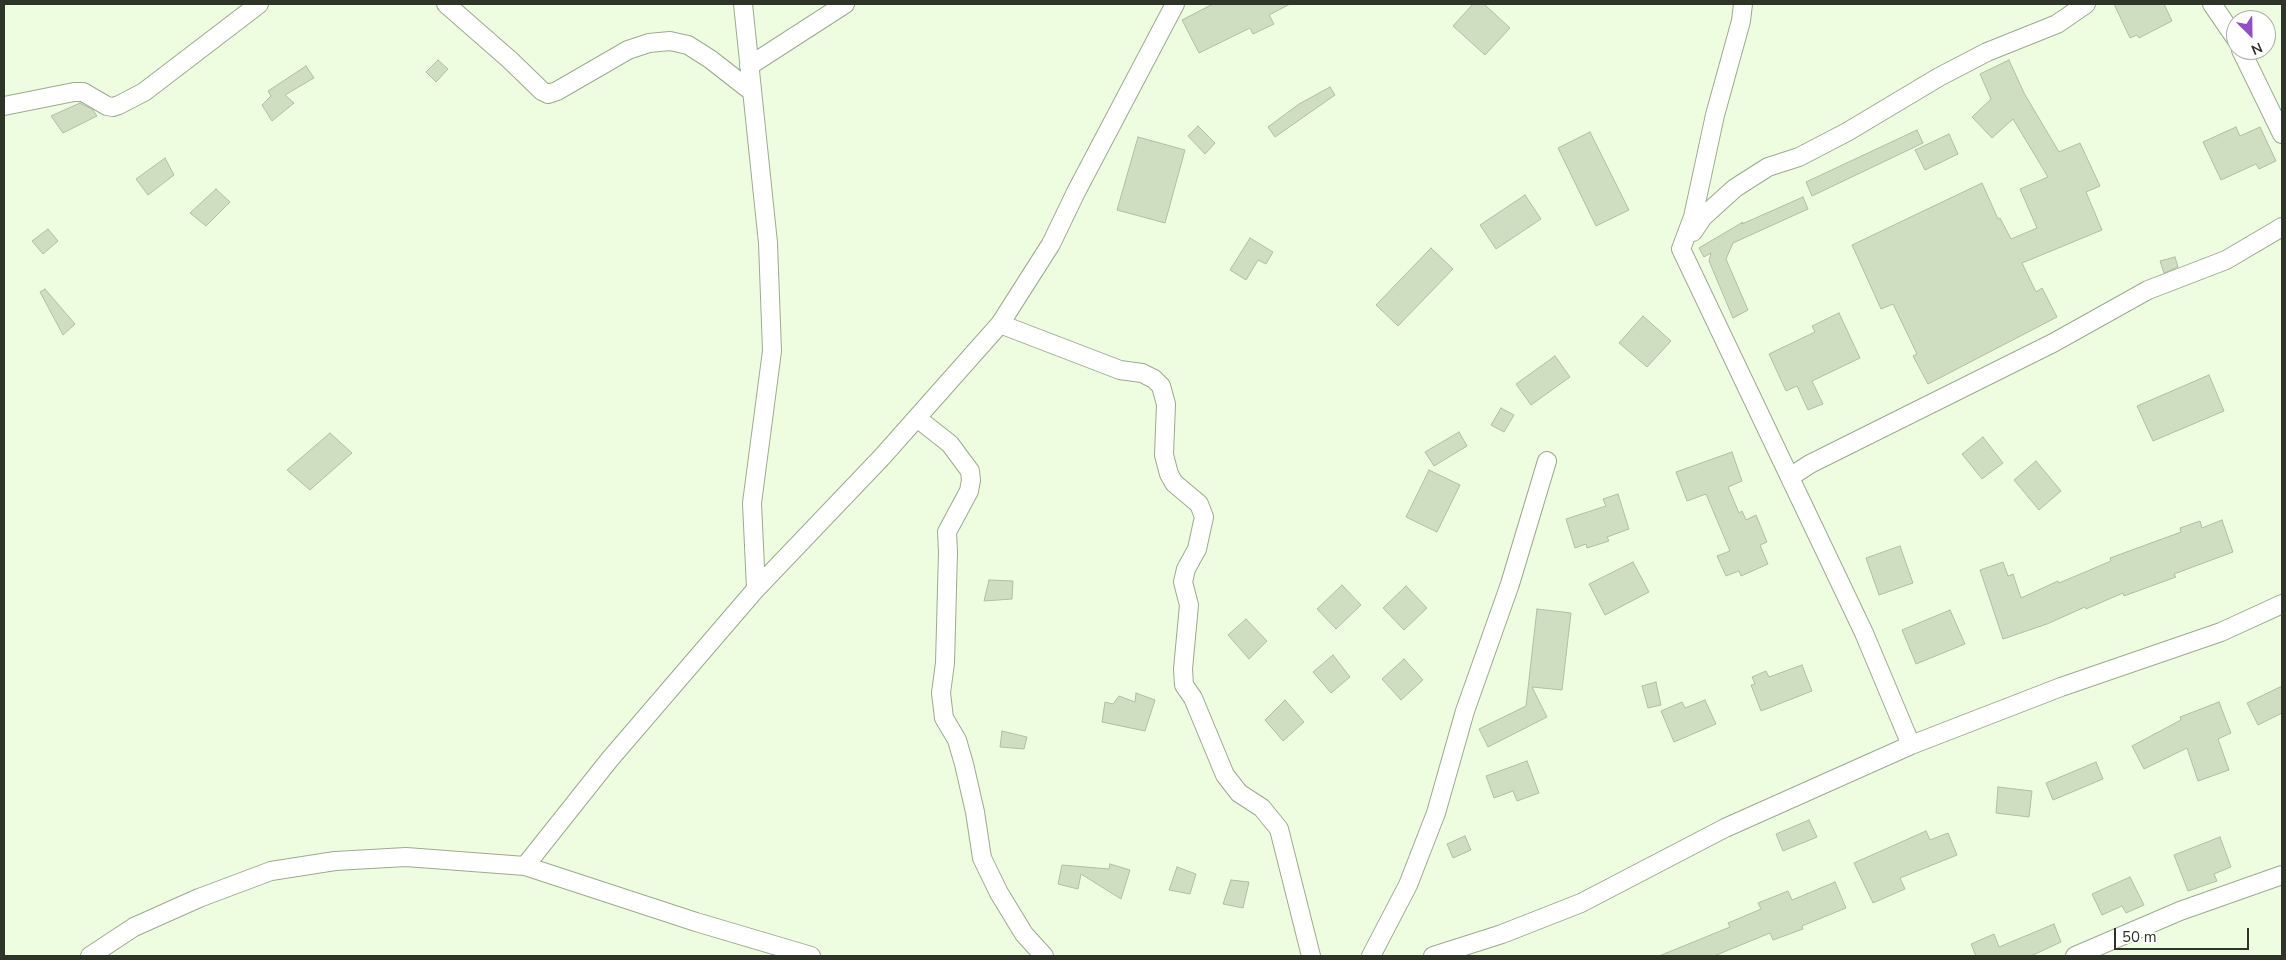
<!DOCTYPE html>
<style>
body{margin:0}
#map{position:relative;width:2286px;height:960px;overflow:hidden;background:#eefde0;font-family:"Nunito Sans",sans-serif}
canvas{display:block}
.frame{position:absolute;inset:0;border:5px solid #2f3429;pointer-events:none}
.north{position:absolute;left:2226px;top:10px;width:50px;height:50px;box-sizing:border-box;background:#fff;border:1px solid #acaea9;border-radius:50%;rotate:157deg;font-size:14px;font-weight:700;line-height:20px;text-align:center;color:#2f3429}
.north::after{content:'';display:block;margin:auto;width:18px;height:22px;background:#914fc4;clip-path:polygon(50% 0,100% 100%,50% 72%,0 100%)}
.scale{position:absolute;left:2114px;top:928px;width:135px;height:22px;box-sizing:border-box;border:2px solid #2f3429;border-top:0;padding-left:6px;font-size:15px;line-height:18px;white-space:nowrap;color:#2f3429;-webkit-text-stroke:4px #fff;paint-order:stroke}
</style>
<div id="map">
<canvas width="2286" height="960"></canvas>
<div class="frame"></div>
<div class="north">N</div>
<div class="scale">50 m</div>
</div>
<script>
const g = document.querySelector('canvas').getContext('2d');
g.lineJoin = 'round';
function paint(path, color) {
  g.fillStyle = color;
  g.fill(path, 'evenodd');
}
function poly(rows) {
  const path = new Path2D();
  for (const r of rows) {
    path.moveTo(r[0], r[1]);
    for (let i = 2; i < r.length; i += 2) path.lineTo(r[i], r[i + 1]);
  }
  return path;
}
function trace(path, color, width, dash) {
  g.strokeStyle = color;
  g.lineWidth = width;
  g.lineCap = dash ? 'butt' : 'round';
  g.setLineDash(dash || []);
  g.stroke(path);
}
const building = poly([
 [1213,4,1290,4,1269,15,1274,24,1253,34,1250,28,1199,53,1182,20,1213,4],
 [1473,4,1484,4,1510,28,1485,55,1453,26,1473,4],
 [2114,4,2164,4,2172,21,2139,38,2137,35,2130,38,2114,4],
 [438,60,448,69,436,82,426,72,438,60],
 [2009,60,2024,93,2059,152,2080,143,2100,186,2086,192,2102,230,2022,263,2036,292,2042,288,2057,317,1928,384,1913,356,1917,354,1893,304,1881,309,1852,245,1982,183,1998,219,2000,218,2011,239,2037,228,2020,189,2048,177,2013,119,1992,138,1972,117,1991,99,1980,74,2009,60],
 [306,66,314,78,285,95,294,103,272,121,262,105,271,96,268,91,306,66],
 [1330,87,1335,95,1275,137,1268,127,1299,104,1330,87],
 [80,103,93,110,97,116,63,133,51,116,80,103],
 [1198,126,1215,143,1205,154,1188,136,1198,126],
 [2236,127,2240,136,2260,127,2276,161,2259,169,2256,164,2221,180,2203,142,2236,127],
 [1917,130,1923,143,1812,196,1806,182,1917,130],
 [1590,132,1629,210,1596,226,1558,148,1590,132],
 [1949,134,1958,154,1925,170,1915,150,1949,134],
 [1138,137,1185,150,1165,223,1117,210,1138,137],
 [165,158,174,175,148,195,136,179,165,158],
 [216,189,230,202,206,226,190,213,216,189],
 [1525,195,1541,219,1496,249,1480,225,1525,195],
 [1803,197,1808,209,1733,243,1726,259,1748,310,1733,318,1709,261,1711,253,1704,257,1699,248,1743,222,1742,224,1803,197],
 [48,229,58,241,43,254,32,241,48,229],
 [1250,238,1273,252,1266,264,1258,260,1246,280,1230,270,1250,238],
 [1431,248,1453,269,1398,326,1376,305,1431,248],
 [2175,257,2178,267,2164,273,2160,261,2175,257],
 [45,289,75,324,63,335,40,292,45,289],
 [1839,313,1860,358,1812,381,1823,404,1808,410,1797,386,1786,391,1769,354,1815,332,1812,326,1839,313],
 [1643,316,1671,341,1647,367,1619,343,1643,316],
 [1555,356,1570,377,1531,405,1516,384,1555,356],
 [2209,375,2224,411,2153,441,2137,406,2209,375],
 [1501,408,1514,415,1504,432,1491,425,1501,408],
 [1459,432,1467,446,1434,466,1425,452,1459,432],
 [330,433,352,453,310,490,287,470,330,433],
 [1983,437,2003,463,1982,479,1962,454,1983,437],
 [1732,452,1742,481,1728,487,1739,513,1742,511,1746,520,1756,515,1767,542,1760,545,1768,564,1741,576,1739,571,1726,576,1717,556,1730,551,1706,494,1687,501,1676,472,1732,452],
 [2036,461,2061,491,2039,510,2014,480,2036,461],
 [1429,470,1460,485,1437,532,1406,517,1429,470],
 [1618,494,1629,529,1607,537,1609,541,1587,548,1586,544,1575,548,1566,519,1606,506,1603,499,1618,494],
 [2222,520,2233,552,2174,574,2176,577,2124,596,2123,593,2086,609,2085,607,2047,624,2003,639,1980,570,2003,562,2008,576,2013,574,2021,598,2058,581,2059,583,2111,561,2110,558,2181,532,2180,528,2200,521,2202,528,2222,520],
 [1900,546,1913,583,1879,595,1866,558,1900,546],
 [1633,562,1649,592,1605,615,1589,584,1633,562],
 [989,580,1013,581,1012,599,984,601,989,580],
 [1342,585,1361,605,1336,629,1317,609,1342,585],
 [1406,586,1427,608,1404,630,1383,608,1406,586],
 [1537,609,1571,613,1562,690,1532,687,1547,717,1488,747,1479,729,1526,706,1537,609],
 [1950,610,1965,644,1916,664,1902,630,1950,610],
 [1246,619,1267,641,1249,659,1228,635,1246,619],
 [1333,655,1350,677,1331,693,1313,672,1333,655],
 [1404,659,1423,680,1401,700,1382,679,1404,659],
 [1802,665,1812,691,1761,711,1751,685,1755,684,1752,677,1766,671,1769,677,1802,665],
 [1656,682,1661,705,1648,708,1642,686,1656,682],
 [2282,686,2282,713,2258,725,2247,703,2282,686],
 [1136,693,1155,700,1145,731,1102,722,1105,702,1113,704,1119,696,1135,702,1136,693],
 [1285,700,1304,722,1283,741,1265,720,1285,700],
 [1705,700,1716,724,1674,742,1661,711,1682,702,1685,708,1705,700],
 [2219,702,2231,733,2218,739,2229,770,2198,781,2187,748,2144,769,2132,746,2181,720,2180,717,2219,702],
 [1002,731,1027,737,1024,749,1000,747,1002,731],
 [1527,761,1539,793,1517,801,1513,791,1494,798,1486,776,1527,761],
 [2096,762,2103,779,2053,800,2046,783,2096,762],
 [1998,787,2032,791,2029,817,1996,813,1998,787],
 [1809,820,1817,837,1783,851,1776,834,1809,820],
 [1926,831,1930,840,1948,833,1957,855,1900,878,1905,889,1873,903,1854,863,1926,831],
 [1465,836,1471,850,1453,858,1447,844,1465,836],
 [2220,837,2231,867,2214,874,2217,881,2188,891,2174,855,2220,837],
 [1110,864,1130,870,1121,899,1081,874,1078,889,1058,884,1062,865,1109,869,1110,864],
 [1177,867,1196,874,1190,894,1169,890,1177,867],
 [2130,877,2144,905,2126,913,2122,906,2102,915,2092,894,2130,877],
 [1231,880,1249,882,1243,908,1223,904,1231,880],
 [1835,882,1846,908,1802,926,1803,929,1773,940,1770,933,1714,956,1659,956,1730,927,1728,923,1761,909,1758,903,1788,891,1792,900,1835,882],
 [2054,924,2061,942,2031,956,1976,956,1971,944,1994,934,1999,947,2054,924]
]);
const minor = poly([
 [446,4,510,60,542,91,548,94,557,91,628,50,649,43,670,41,688,45,710,59,751,91],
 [743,4,768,243,772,351,752,503,756,589],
 [1743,4,1741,21,1715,115,1693,217,1681,249,1864,633,1911,745],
 [2212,4,2236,39],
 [2241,50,2282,134],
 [749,66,845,4],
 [4,106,74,92,83,92,107,106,113,107,119,105,144,92,259,4],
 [1693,232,1703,217,1735,188,1768,167,1799,157,1847,132,1939,77,1987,52,2057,24,2086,4],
 [1000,324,1120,370,1142,373,1154,379,1161,386,1166,404,1164,455,1169,474,1174,483,1199,504,1204,517,1197,549,1186,569,1183,582,1189,605,1183,669,1184,685,1193,698,1225,775,1239,793,1262,808,1279,829,1311,956],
 [917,418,950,444,970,471,971,480,969,491,947,532,948,552,945,663,941,693,944,718,957,740,964,764,975,812,982,858,999,893,1024,934,1044,956],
 [1790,477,1810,464,2053,343,2148,290,2226,260,2282,227],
 [525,866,610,759,756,589,882,457,1000,324,1051,244,1076,192,1175,4],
 [90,956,134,927,199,898,271,871,335,861,406,857,525,866,696,922,811,956],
 [1371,956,1408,885,1436,813,1465,711,1510,584,1547,461],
 [1433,956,1502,934,1581,903,1725,828,1911,745,2061,687,2221,632,2282,604],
 [2075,956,2180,911,2282,875]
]);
paint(building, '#cfdec1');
trace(building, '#b0bea3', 1);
trace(minor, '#9caa8f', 20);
trace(minor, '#fff', 18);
</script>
